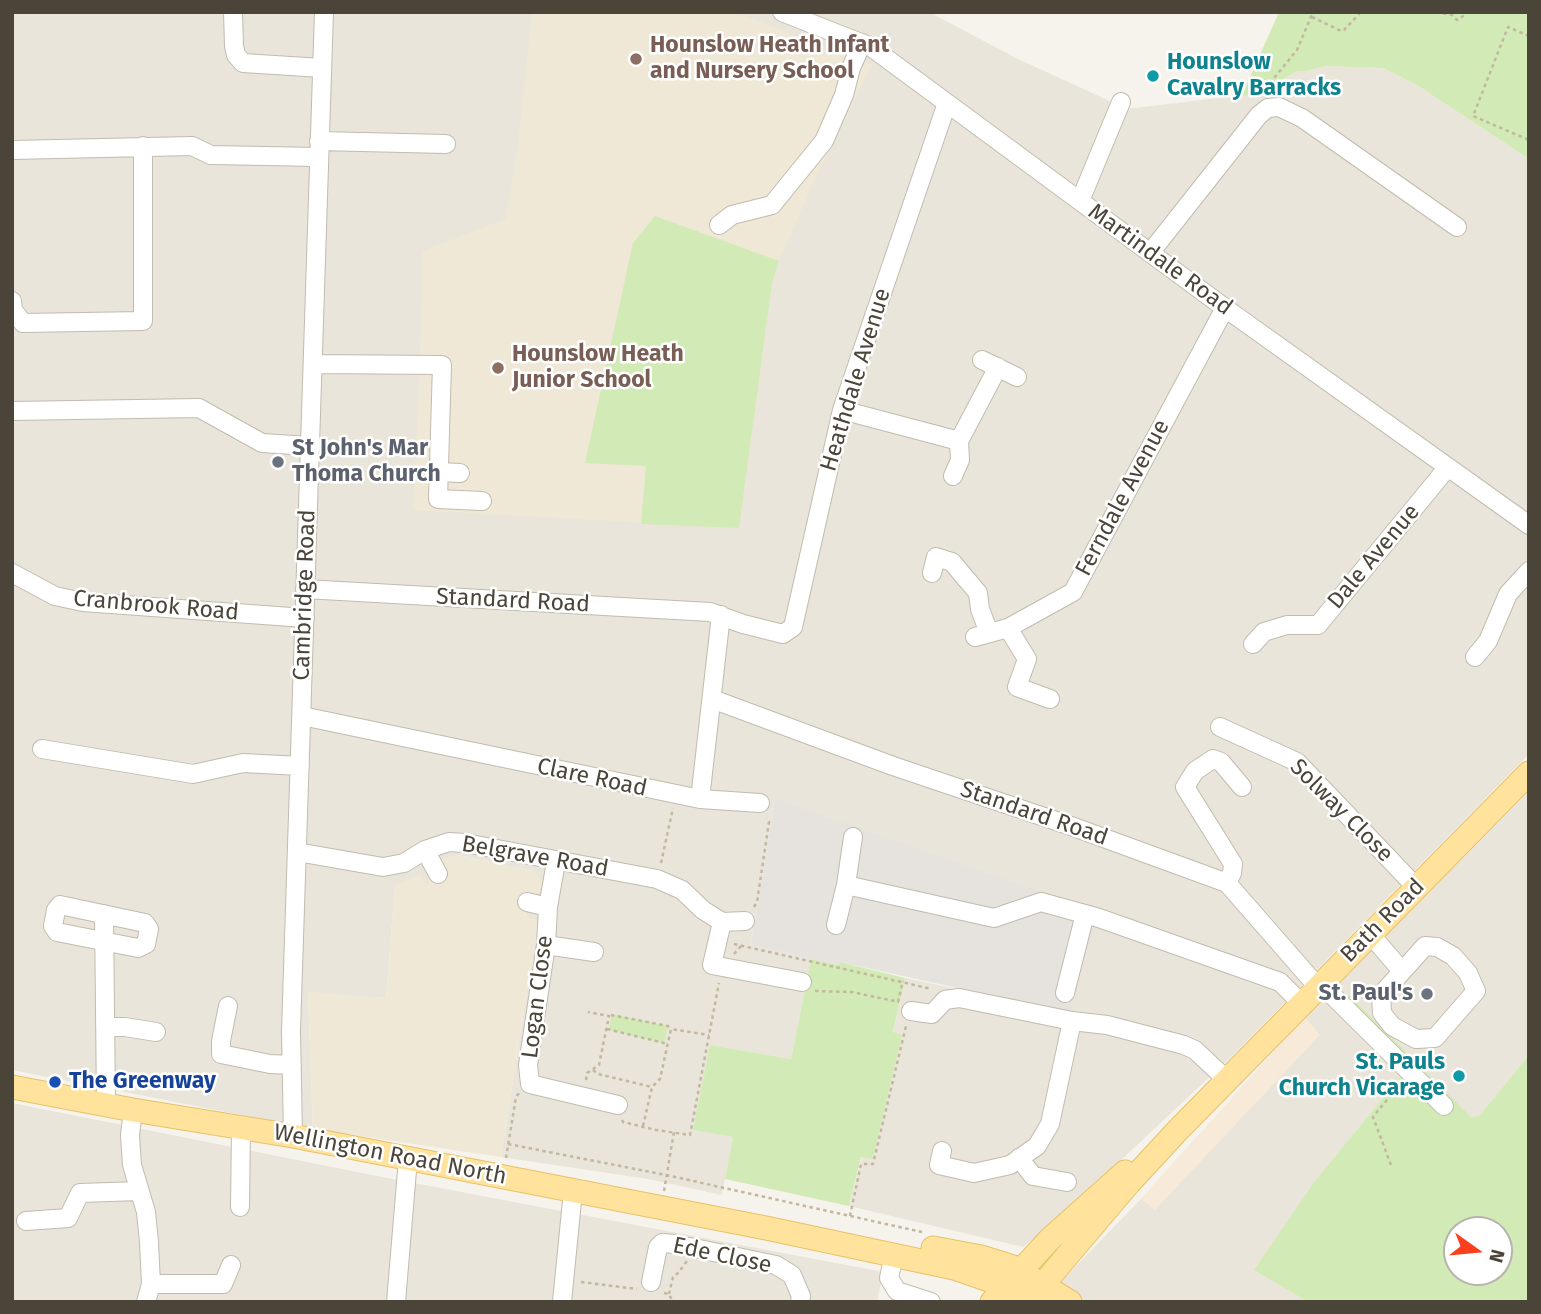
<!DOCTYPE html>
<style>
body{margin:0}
#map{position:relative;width:1541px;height:1314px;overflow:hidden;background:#f6f3ec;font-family:"Fira Sans",sans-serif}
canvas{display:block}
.frame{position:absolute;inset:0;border:14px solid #4b4439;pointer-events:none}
.north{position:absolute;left:1443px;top:1216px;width:70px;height:70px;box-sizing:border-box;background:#fff;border:2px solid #b7b4b0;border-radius:50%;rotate:105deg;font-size:19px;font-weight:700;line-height:28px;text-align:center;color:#4b4439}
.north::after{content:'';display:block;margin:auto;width:24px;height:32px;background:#fc3f1d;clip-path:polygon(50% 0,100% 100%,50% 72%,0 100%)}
</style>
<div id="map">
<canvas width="1541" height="1314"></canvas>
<div class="frame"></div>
<div class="north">N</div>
</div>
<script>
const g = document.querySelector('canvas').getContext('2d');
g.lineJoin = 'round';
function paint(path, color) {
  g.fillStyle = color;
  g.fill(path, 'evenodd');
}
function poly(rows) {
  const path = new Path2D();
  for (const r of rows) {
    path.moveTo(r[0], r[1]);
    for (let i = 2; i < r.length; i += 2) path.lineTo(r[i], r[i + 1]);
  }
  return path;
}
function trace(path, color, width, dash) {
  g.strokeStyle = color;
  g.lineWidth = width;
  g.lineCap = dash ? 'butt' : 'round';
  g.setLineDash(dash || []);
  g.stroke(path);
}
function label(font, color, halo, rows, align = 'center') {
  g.font = font + ' "Fira Sans",sans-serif';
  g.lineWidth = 5;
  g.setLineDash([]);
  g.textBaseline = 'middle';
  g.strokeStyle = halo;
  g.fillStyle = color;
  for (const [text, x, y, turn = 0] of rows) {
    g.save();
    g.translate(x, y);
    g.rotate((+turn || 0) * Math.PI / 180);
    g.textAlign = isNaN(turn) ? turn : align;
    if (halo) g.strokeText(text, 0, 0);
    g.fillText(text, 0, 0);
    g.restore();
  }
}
const residential = poly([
 [12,12,929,12,1016,58,1127,109,1242,95,1268,95,1267,91,1278,82,1297,71,1307,71,1326,66,1383,68,1417,85,1529,159,1529,754,1231,1057,1057,1220,1023,1247,849,1206,862,1156,873,1159,902,1035,893,1033,905,978,1070,1013,775,800,751,943,811,959,791,1059,710,1045,694,1130,733,1137,722,1195,648,1179,501,1157,538,921,525,916,533,871,458,855,442,860,442,869,426,885,395,885,386,998,308,993,313,1129,12,1070],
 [1529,792,1529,1055,1479,1116,1473,1118,1336,1008,1400,1077,1314,1182,1255,1270,1308,1302,1041,1302,1141,1199,1305,1017],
 [12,1103,377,1176,883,1272,877,1302,12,1302]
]);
const commercial = poly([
 [1305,1017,1320,1035,1155,1210,1141,1199]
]);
const industrial = poly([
 [775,799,1098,912,1070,1013,840,962,838,965,811,959,751,944]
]);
const education = poly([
 [532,12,734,12,872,65,814,181,779,261,772,283,739,528,413,510,420,365,422,251,506,219,518,145],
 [458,855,533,871,542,880,539,893,528,896,525,916,538,920,501,1157,313,1129,308,992,386,998,395,885,420,875,426,885,442,869,441,860]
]);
const green = poly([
 [1279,12,1529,12,1529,159,1417,85,1383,68,1326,66,1307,71,1297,71,1278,82,1267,91,1268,96,1242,95],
 [655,216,779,261,772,283,739,528,641,524,646,466,585,463,633,243],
 [811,959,838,965,840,962,905,978,893,1032,902,1035,873,1159,861,1157,849,1206,725,1179,733,1137,693,1130,710,1045,791,1059],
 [1349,995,1471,1117,1479,1116,1529,1055,1529,1302,1308,1302,1254,1270,1314,1182,1400,1077,1335,1007],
 [1457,1230,1499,1230,1499,1272,1457,1272],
 [612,1014,668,1026,664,1043,609,1030]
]);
const path = poly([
 [1436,12,1452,15,1457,20,1469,12],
 [1312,17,1341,31,1344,30,1361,12],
 [1529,36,1508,27,1473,116,1529,140],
 [1261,94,1297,50,1313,12],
 [661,863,673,808],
 [754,907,757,902,769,822,767,818],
 [734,944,932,989],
 [734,954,741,946],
 [815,991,852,992,899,1002],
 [898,1002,903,981],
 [611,1015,668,1026,671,1029],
 [607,1029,668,1044],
 [593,1070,598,1074,652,1087],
 [586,1080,587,1073,599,1065,609,1016,588,1012],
 [622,1120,623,1122,656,1130,690,1135,719,983],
 [643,1126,652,1087,660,1079,671,1029,709,1035],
 [508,1144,666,1175,922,1232],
 [506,1158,516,1097,519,1093],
 [1391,1165,1373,1117,1399,1085],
 [664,1191,674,1132],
 [850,1216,861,1164,873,1164,906,1026],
 [581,1282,637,1289],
 [664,1293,669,1294,673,1302],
 [669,1294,673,1277,678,1273,687,1261]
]);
const minor = poly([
 [233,12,234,46,236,55,243,63,322,68],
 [782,12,871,47,1225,308,1529,525],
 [319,141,446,144],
 [12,150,192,146,211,155,318,157],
 [1080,201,1121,102],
 [719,225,732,215,772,205,824,141,844,95,851,68,862,43],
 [1150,253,1259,115,1268,108,1279,107,1302,118,1457,227],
 [12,301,13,310,23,323,143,321,143,146],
 [982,360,1017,377],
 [313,364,442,365,438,499,482,501],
 [842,410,959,441,998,367],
 [12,411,199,408,262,443,309,446],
 [439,472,460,473],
 [953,476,960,460,959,441],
 [12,573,55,596,83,602,305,618],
 [932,573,936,557,952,562,978,593,980,609,989,633],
 [305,589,710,612,743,624,783,634,793,627,842,410,947,103],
 [1008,628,1027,659,1017,687,1050,699],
 [975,637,1008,628,1073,592,1225,308],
 [1253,644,1264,632,1287,625,1318,625,1448,467],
 [1475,657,1488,641,1508,594,1529,571],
 [712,699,893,766,1071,826,1227,883,1317,986],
 [302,716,700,799,721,615],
 [1220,727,1297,762,1416,887],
 [42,749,193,774,243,763,300,766],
 [700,799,760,803],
 [425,850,438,874],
 [297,852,383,867,404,863,425,850,449,842,465,843,657,879,682,890,703,910,722,922,745,921],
 [556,862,548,907,546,945,528,1065,530,1084,618,1105],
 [1227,883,1232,873,1233,864,1185,787,1195,771,1213,759,1221,762,1242,787],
 [846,885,994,918,1041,902,1099,918,1280,982,1301,1003],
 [527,902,548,907],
 [60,905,145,923,149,929,146,944,138,948,57,932,53,926,56,910,60,905],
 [104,914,106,1105],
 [722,922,712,965,802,982],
 [836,925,846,885,853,837],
 [1370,934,1402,971],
 [546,945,594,952],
 [1425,946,1437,947,1453,956,1468,973,1476,991,1435,1038,1416,1039,1392,1026,1382,1013,1381,995,1425,946],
 [1320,983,1444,1106],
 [1065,993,1085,914],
 [228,1006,221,1041,221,1054,270,1064,292,1065],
 [911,1011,932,1014,945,1000,959,998,1072,1021,1107,1025,1184,1045,1195,1050,1227,1080],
 [105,1027,125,1027,156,1032],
 [133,1110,130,1135,132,1165,146,1212,149,1242,151,1284,146,1302],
 [293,1136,291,1031,324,12],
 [942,1151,939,1165,974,1173,1010,1165,1037,1146,1050,1124,1072,1021],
 [1019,1158,1033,1176,1067,1182],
 [240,1207,241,1127],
 [26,1221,68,1218,80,1193,140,1191],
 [894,1255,889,1278,897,1291,931,1302],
 [651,1282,658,1247,662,1243,675,1244,776,1265,792,1275,801,1296,800,1302],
 [151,1284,223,1284,231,1265],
 [396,1302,408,1159],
 [562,1302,573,1191]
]);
const major = poly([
 [12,1087,133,1110,293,1136,766,1228,954,1268,1006,1286,1038,1302],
 [933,1248,981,1257,1013,1267,1070,1302],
 [992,1302,1050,1239,1125,1172],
 [1028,1302,1129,1183,1178,1130,1529,773]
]);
const markers = [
 [636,59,7,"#8d6e63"],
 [1153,76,7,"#0f9aa8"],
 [498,368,7,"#8d6e63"],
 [278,462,7,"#6b7280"],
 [1427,994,7,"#6b7280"],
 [1459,1076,7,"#0f9aa8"],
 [55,1082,7,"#1a4fb4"]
];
const educationNames = [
 ["Hounslow Heath Infant",650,46],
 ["and Nursery School",650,72],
 ["Hounslow Heath",512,355],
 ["Junior School",512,381]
];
const cultureNames = [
 ["Hounslow",1167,63],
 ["Cavalry Barracks",1167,89],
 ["St. Pauls",1445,1063,"right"],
 ["Church Vicarage",1445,1089,"right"]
];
const streetNames = [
 ["Martindale Road",1160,260,36],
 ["Heathdale Avenue",856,380,-73],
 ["Ferndale Avenue",1123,498,-62],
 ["Dale Avenue",1374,557,-50],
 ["Cambridge Road",305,595,-88],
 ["Standard Road",513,601,3],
 ["Cranbrook Road",156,606,5],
 ["Clare Road",592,778,12],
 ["Solway Close",1341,811,45],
 ["Standard Road",1034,814,19],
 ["Belgrave Road",535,857,10],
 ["Bath Road",1383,921,-45],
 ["Logan Close",538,997,-83],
 ["Wellington Road North",390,1155,11],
 ["Ede Close",722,1256,12]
];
const worshipNames = [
 ["St John's Mar",292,449],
 ["Thoma Church",292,475],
 ["St. Paul's",1413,994,"right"]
];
const transitNames = [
 ["The Greenway",69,1082]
];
paint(residential, '#eae5da');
paint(commercial, '#f7ead8');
paint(industrial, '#e6e2dd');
paint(education, '#efe8d6');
paint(green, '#d2eab5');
trace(minor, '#c2bbae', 20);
trace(major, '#e6c16a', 25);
trace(path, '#c4b79f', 2.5, [3.5, 3.5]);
trace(minor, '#fff', 18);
trace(major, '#ffe39c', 23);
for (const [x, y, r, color] of markers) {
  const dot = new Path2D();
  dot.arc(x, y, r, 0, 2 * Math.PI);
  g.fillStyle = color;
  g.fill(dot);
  trace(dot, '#fff', 2.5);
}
label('bold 23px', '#785e54', '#fff', educationNames, 'left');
label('bold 23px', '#0d838f', '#fff', cultureNames, 'left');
label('23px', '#4b4439', '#fff', streetNames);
label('bold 23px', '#5b616d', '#fff', worshipNames, 'left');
label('bold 23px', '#164399', '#fff', transitNames, 'left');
</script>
